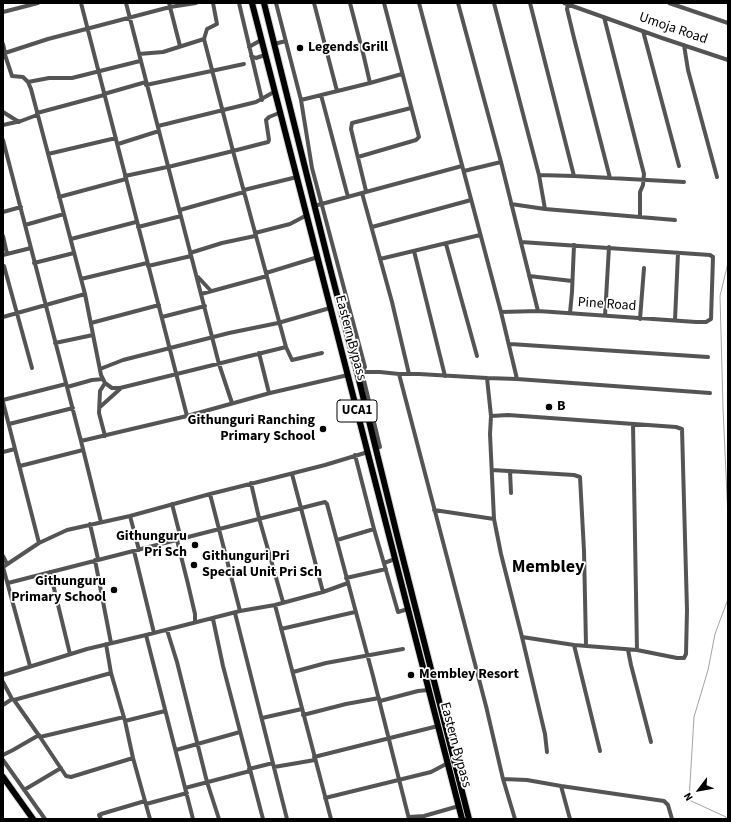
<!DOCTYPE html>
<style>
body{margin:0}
#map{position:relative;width:731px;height:822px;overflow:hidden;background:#fff;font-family:"Source Sans 3",sans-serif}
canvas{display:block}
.frame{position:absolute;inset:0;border:4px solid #000;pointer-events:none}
.north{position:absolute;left:679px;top:770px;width:40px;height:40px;-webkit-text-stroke:3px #fff;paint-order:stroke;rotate:238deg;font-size:11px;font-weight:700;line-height:16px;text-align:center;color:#000}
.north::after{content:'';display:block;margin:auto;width:14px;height:18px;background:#000;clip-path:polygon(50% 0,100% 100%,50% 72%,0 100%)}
</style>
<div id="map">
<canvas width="731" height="822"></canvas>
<div class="frame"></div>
<div class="north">N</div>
</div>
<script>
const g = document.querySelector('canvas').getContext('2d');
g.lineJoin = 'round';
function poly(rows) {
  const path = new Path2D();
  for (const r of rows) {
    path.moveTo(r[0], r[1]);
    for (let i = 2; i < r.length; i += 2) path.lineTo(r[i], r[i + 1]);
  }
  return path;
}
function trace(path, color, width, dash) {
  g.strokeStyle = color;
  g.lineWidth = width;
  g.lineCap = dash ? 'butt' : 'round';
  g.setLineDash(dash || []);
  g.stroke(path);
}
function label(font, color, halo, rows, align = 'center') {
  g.font = font + ' "Source Sans 3",sans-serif';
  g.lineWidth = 3.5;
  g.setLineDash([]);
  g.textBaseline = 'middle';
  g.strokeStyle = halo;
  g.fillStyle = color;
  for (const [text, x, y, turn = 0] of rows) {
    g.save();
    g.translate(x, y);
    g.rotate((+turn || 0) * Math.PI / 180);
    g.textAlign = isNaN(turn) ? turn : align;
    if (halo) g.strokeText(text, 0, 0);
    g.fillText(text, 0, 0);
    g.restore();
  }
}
const stream = poly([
 [728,263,720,296,723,408,728,518],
 [726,819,726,817,689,800,694,717,708,670,715,634,728,599]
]);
const street = poly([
 [81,3,187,416],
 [126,3,219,364,232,403],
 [169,3,180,46],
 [239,3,262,100],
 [276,3,301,100,312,168,365,367,362,372,359,372],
 [314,3,337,91],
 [419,3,501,312,517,379],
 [458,3,501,162,538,311],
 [494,3,539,175,545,209],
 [530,3,574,176],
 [564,3,662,38,728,60],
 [669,3,728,23],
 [568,4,567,9,574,38,610,178],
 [3,12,38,3],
 [604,17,644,174,643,185,640,192,640,216],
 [643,31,679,166],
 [204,39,207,29,217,24,213,3],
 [3,44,5,53],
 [274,44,286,41],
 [684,45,688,70,717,177],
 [249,47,261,40],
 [139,54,163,52,204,39,233,151,268,142,269,140,266,120,269,117,279,113],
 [5,55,12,76,23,77,28,82,31,89,85,294,101,375,105,383,112,388,120,388,286,347,233,151,172,166,125,176],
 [4,56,5,53,48,39,170,7,196,3],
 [251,56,256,58,265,55],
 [28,82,49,78,72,78,140,61],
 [370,83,402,74],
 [146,85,244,64],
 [104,94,146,82],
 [321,95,348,197],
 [301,100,370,83,364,57,350,3],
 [3,112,19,122],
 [37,113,104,95],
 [3,125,21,121,37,115],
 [158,126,256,102,274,92],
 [3,140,81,441,101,522],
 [118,144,159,131],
 [48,154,116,138],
 [358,157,416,140,419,137,384,3],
 [464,171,501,162],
 [539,175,574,176,684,182],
 [244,190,297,177],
 [366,191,351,129,352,123,411,108],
 [362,193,392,302,409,374],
 [59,197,126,179],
 [511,204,545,209,675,220],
 [314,206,462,166],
 [180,210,244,192],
 [3,212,21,207],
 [25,225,64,214],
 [138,227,181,216],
 [372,227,471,200],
 [255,233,290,224,307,215],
 [3,236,7,254],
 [71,239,136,222],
 [446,244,477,356],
 [414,251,445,376],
 [190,253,222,243,255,236],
 [3,255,31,248],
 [380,259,480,235],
 [34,263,74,253],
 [4,266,32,368],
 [148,266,191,256],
 [266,273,318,257],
 [529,276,572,281],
 [198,277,211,291],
 [81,279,147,263],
 [201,294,267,276],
 [501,312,538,311,696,322,706,322,711,319,713,257,710,255,521,242],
 [570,313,572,292,574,245],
 [605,316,609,247],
 [3,317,85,294],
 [162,317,205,306],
 [640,319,644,268],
 [675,320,678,253],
 [91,323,159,305],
 [55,343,93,335],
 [510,344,708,357],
 [286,347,292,360,322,353],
 [259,353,269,393],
 [100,369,123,360,229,333,278,323,330,308],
 [399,374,419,374,487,378,491,416,490,434,494,519],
 [487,378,517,379,710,393],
 [105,383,100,391,99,413,105,436],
 [67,387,92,380,103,379],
 [3,400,66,384],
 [3,402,39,543],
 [100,407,120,389],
 [491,416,508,415,676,427,682,429,687,610,686,654,684,658,677,658,637,650],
 [9,424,73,408],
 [81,441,187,416,270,393,348,375],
 [375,449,380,447,379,443,362,372,380,372,399,374,486,706,503,779,515,819],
 [3,452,15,449],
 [20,466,83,450],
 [492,470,574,475,580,477,584,551,586,645],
 [510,471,511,493],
 [292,474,323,592],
 [251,483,259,518,283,602],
 [210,494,240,611],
 [172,504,181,539],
 [434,510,494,519,501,554,522,637,574,645,600,751],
 [130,516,139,550],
 [90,524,98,559],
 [374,529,398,612,408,609],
 [177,540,188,584,195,614,195,622],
 [337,540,374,529,355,455],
 [134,551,154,633],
 [3,556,7,564],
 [95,560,111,643],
 [384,563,395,559],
 [3,567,39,543,67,530,130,516,210,494,278,477,325,465,368,452],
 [3,567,30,666],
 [50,572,70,654],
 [346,578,386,569],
 [8,583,325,502,327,504,373,676,409,819],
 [275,605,331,819],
 [235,613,287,819],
 [213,619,223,666,263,819],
 [281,629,355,612],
 [167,630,177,662,207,782,219,819],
 [146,635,240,611,275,605,323,592,348,583],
 [522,637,545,734,547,752],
 [106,644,111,673,125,721,133,758,150,819],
 [574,645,637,650,633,424],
 [628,650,631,665,651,742],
 [293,672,326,663,403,649],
 [3,675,87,649,146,635,193,819],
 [3,682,12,699,14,700,111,673],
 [14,700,40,737,124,717],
 [380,701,418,691,428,690],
 [3,705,12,699],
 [303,715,346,704,379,698],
 [262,718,302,709],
 [125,721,165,711],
 [40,737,66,776,71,777,133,758],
 [176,750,240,732],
 [3,755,13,750,39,735],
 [314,757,438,726],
 [3,760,45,819],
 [274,767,315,760],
 [249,769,273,763],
 [503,779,527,780,561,786,664,801,668,805,672,819],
 [561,786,570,819],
 [185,788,250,771],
 [24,790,61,768],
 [325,798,431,772,448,763],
 [146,804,187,793],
 [409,817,424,816,459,806],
 [101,819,99,815,101,814,145,801]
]);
const primary = poly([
 [252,3,462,819],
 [264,3,329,264,357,372,398,539,469,819],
 [3,777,33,819]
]);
const markers = [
 [300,48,4,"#000"],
 [549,407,4,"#000"],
 [323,429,4,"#000"],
 [195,545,4,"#000"],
 [194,565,4,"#000"],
 [114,590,4,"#000"],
 [411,675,4,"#000"]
];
const shields = [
 [357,411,40]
];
const shieldNames = [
 ["UCA1",357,411]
];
const streetNames = [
 ["Umoja Road",673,29,19],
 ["Pine Road",607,305,4],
 ["Eastern Bypass",350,338,75],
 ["Eastern Bypass",455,745,75]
];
const poiNames = [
 ["Legends Grill",308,48],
 ["B",557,407],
 ["Githunguri Ranching",315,421,"right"],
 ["Primary School",315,437,"right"],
 ["Githunguru",187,537,"right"],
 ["Pri Sch",187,553,"right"],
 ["Githunguri Pri",202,557],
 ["Special Unit Pri Sch",202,573],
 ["Githunguru",106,582,"right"],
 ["Primary School",106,598,"right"],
 ["Membley Resort",419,675]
];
const districtNames = [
 ["Membley",548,568]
];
trace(stream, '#a2a2a2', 1);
trace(primary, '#dbdbdb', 8);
trace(street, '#545454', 4);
trace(primary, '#000', 6);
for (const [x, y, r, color] of markers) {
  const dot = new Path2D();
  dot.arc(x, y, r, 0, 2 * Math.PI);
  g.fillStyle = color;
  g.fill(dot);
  trace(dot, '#fff', 1.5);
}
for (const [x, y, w] of shields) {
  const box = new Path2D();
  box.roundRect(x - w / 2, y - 11, w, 22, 3);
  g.fillStyle = '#fff';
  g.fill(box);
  trace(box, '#000', 1);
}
label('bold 13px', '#000', null, shieldNames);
label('14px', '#000', '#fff', streetNames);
label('bold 14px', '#000', '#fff', poiNames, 'left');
label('bold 18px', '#000', '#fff', districtNames);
</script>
